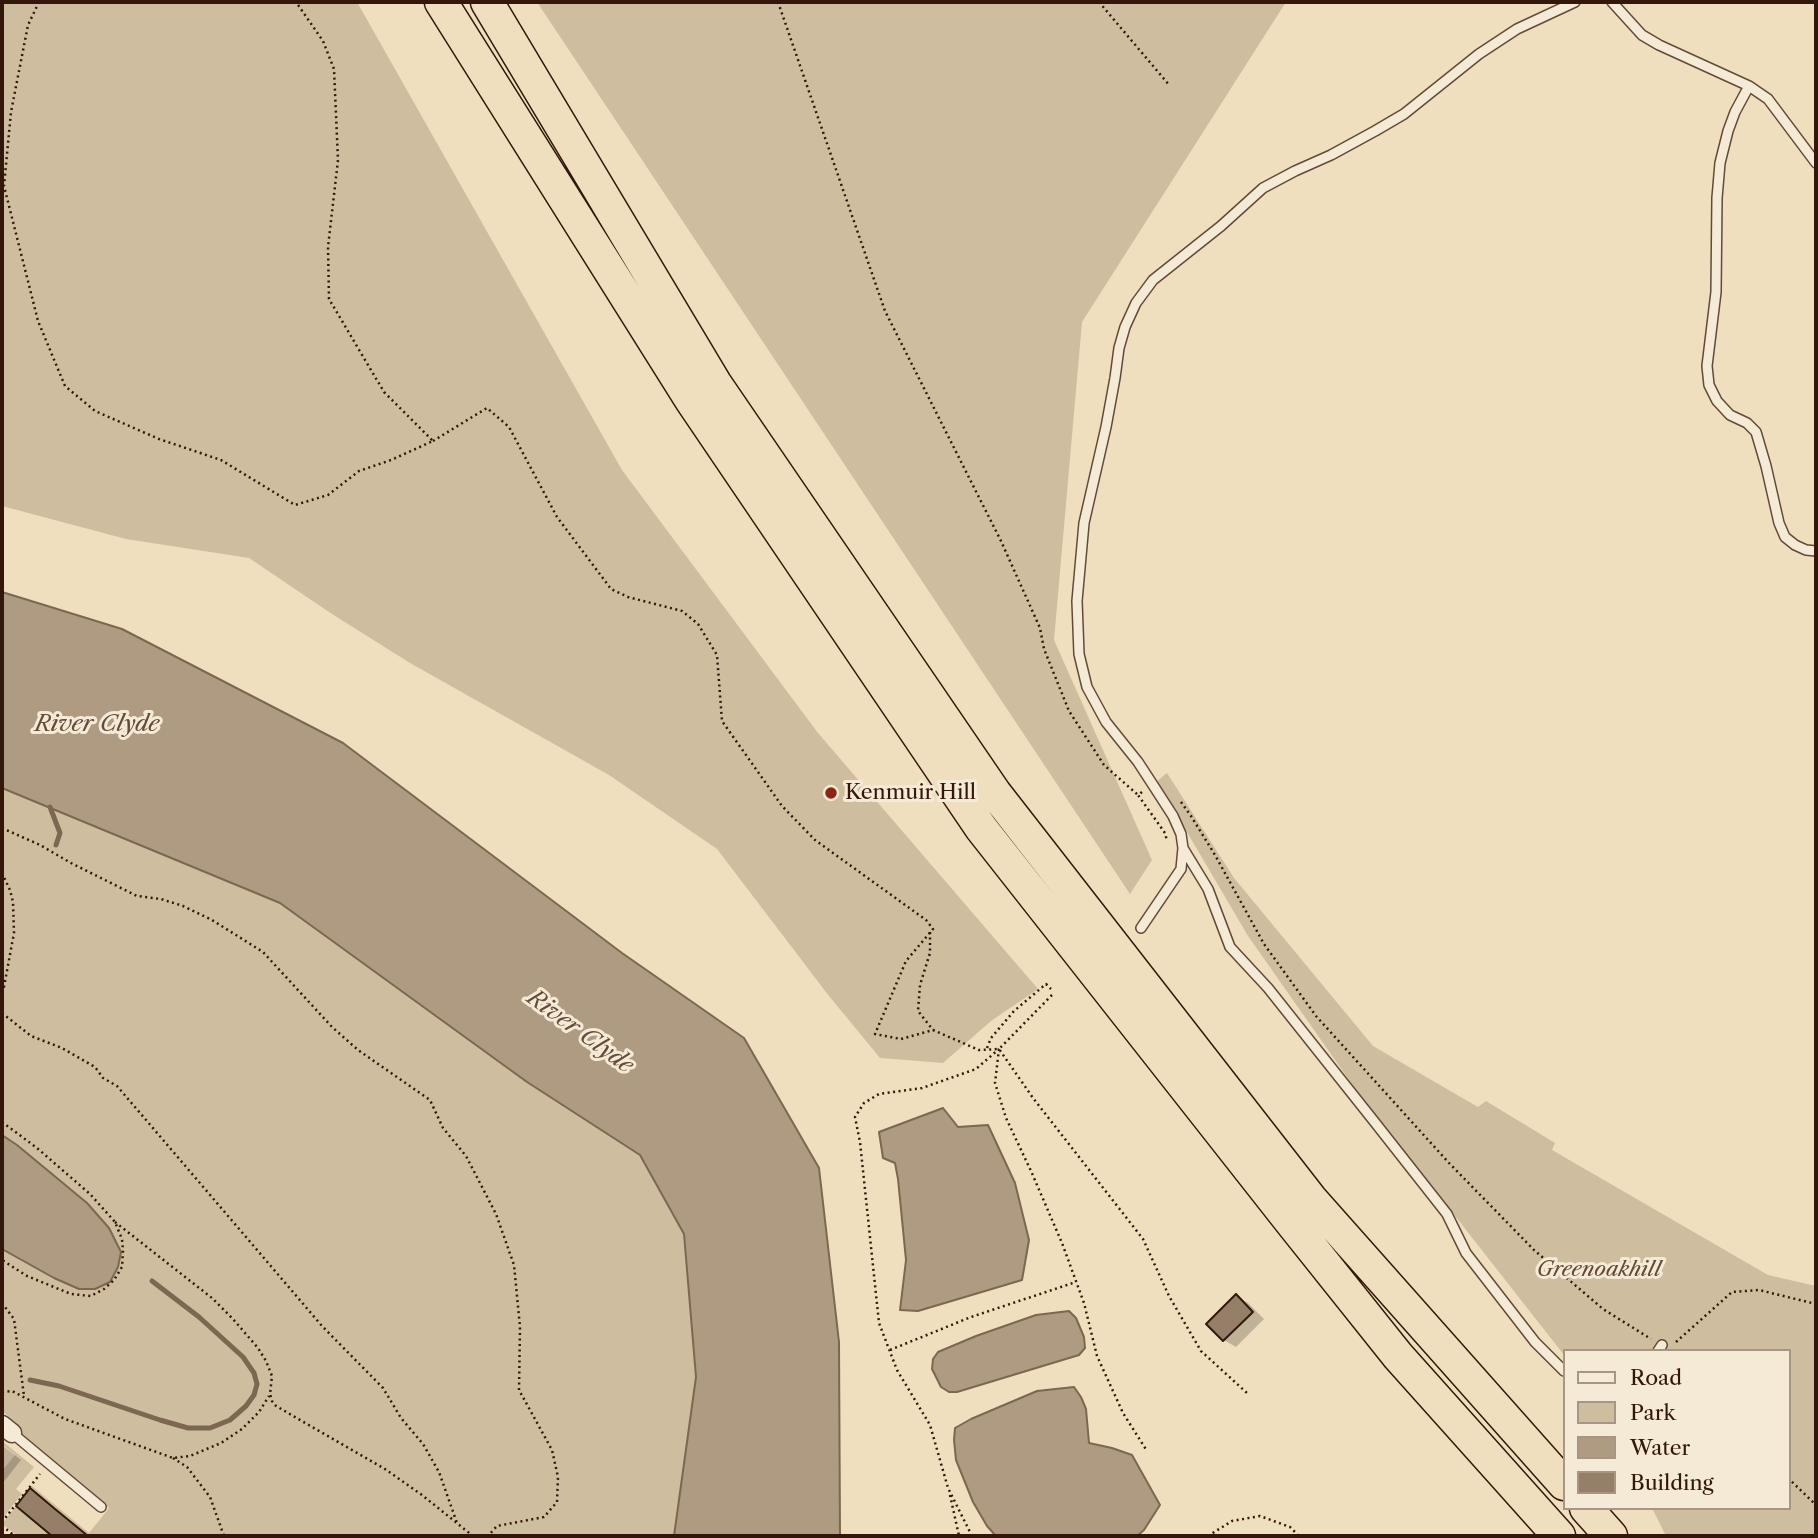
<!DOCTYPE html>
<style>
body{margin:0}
#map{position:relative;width:1818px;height:1538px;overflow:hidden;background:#efdfbf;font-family:"Libre Caslon Text",serif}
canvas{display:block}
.frame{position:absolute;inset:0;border:4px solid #33180a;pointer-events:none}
.legend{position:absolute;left:1563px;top:1349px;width:228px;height:161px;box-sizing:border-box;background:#f5ead5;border:2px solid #a79684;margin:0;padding:9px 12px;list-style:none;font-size:21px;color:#33180a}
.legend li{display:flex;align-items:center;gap:14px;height:35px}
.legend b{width:35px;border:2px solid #a79684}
</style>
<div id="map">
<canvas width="1818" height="1538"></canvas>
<div class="frame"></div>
<ul class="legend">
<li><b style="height:9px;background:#f5ead5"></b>Road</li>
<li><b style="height:19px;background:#cfbda0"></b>Park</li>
<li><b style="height:19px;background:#af9b81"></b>Water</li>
<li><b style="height:19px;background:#957f68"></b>Building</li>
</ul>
</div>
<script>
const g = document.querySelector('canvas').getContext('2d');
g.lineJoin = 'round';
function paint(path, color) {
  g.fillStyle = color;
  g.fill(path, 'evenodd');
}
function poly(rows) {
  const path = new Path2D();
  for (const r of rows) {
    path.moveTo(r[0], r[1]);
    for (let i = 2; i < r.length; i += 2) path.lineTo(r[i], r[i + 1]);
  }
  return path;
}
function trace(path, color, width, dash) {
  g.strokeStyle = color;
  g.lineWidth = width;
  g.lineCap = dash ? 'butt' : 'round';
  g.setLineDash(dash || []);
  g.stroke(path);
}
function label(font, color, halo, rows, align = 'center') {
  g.font = font + ' "Libre Caslon Text",serif';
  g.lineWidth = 6;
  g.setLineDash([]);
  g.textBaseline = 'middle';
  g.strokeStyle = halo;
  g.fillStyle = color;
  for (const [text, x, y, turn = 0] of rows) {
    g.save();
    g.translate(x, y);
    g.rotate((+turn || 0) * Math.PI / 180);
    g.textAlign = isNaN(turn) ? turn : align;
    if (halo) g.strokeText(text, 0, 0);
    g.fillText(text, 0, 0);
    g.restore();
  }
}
const green = poly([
 [2,2,357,2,622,470,818,733,1038,989,991,1021,943,1063,880,1058,829,996,717,849,609,775,410,663,332,614,249,558,126,539,2,506],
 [537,2,1286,2,1082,322,1054,640,1152,860,1130,894],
 [1167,773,1234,878,1373,1046,1478,1107,1486,1101,1555,1143,1552,1150,1768,1275,1816,1286,1816,1536,1666,1536,1652,1508,1788,1508,1788,1351,1564,1351,1564,1355,1354,1087,1248,936,1157,781],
 [2,788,280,903,527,1082,640,1155,684,1234,696,1377,674,1536,77,1536,81,1530,30,1488,32,1486,89,1533,109,1508,14,1430,18,1424,2,1411,2,1249,54,1278,79,1289,95,1289,110,1282,118,1267,121,1252,87,1203,17,1145,2,1135],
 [2,1441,34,1467,16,1489,22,1494,2,1519,2,1471,15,1455,2,1444],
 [16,1506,53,1536,18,1536,2,1524]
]);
const water = poly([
 [2,592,122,629,343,743,622,953,744,1038,819,1168,839,1342,840,1536,674,1536,696,1377,684,1234,640,1155,527,1082,280,903,2,788,2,592],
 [943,1108,958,1127,988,1125,1015,1183,1029,1240,1022,1280,918,1311,900,1310,906,1260,898,1179,895,1163,883,1158,879,1132,943,1108],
 [2,1135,17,1145,87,1203,109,1228,121,1252,118,1267,110,1282,95,1289,79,1289,54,1278,2,1249,2,1135],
 [1069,1311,1076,1318,1084,1337,1085,1348,1079,1355,957,1392,949,1392,941,1387,932,1369,933,1359,938,1352,976,1336,1036,1315,1069,1311],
 [1074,1387,1081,1397,1086,1409,1089,1443,1112,1448,1132,1455,1160,1505,1144,1530,1137,1536,996,1536,987,1526,973,1502,956,1460,954,1440,955,1428,971,1419,1037,1391,1074,1387]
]);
const shadow = poly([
 [1236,1296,1248,1303,1264,1319,1236,1347,1224,1340,1208,1324],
 [2,1445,21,1460,2,1484]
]);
const stream = poly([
 [50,807,60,833,56,845],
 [30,1380,59,1386,160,1420,188,1428,210,1428,230,1420,246,1406,254,1395,257,1384,254,1373,243,1357,199,1317,152,1281]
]);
const building = poly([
 [1236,1294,1253,1312,1223,1341,1206,1324,1236,1294],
 [30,1488,55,1509,88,1536,52,1536,16,1506,30,1488]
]);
const path = poly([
 [39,2,28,25,11,112,4,186,38,321,65,386,95,411,159,439,221,460,295,505,328,495,359,471,391,460,433,441,384,392,329,299,328,247,338,160,334,69,323,41,296,2],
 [778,2,885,311,1001,541,1040,628,1044,649,1069,711,1104,765,1138,795],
 [1099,2,1170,86],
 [433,441,487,408,509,427,557,517,611,589,628,597,682,611,698,624,717,655,722,721,782,806,815,840,926,920,933,929,906,961,875,1034,901,1039,933,1030,979,1050,999,1049],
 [1142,792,1138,795,1165,833,1167,841],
 [1181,802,1191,816,1215,855,1264,944,1316,1016,1449,1163,1534,1250,1603,1309,1651,1339],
 [2,828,40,845,71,863,137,896,161,899,183,906,212,920,263,952,332,1027,358,1050,430,1100,443,1128,466,1156,496,1214,514,1265,520,1327,519,1390,552,1450,558,1477,557,1502,544,1517,497,1526,488,1536],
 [2,873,10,890,13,902,14,933,4,987,2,991],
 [930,932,930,953,920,985,918,1011,933,1030],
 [1052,995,999,1049,1033,1098,1143,1239,1169,1296,1201,1351,1247,1393],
 [2,1013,31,1036,62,1048,95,1067,103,1078,117,1086,322,1326,383,1388,401,1418,423,1444,439,1472,457,1523],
 [987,1048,991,1038,1014,1011,1046,984,1051,989],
 [999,1049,995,1083,1006,1118,1031,1171,1062,1243,1084,1303,1097,1356,1123,1413,1147,1451],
 [2,1122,37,1148,90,1194,115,1222,122,1239,123,1251,122,1267,114,1280,104,1289,91,1296,71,1294,27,1276,2,1260],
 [115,1222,212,1298,233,1319,258,1348,266,1361,272,1376,270,1394,272,1401,276,1406,385,1469,422,1495,473,1536],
 [2,1303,14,1319,24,1396],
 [1676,1342,1732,1292,1759,1290,1816,1304],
 [890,1350,971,1317,1076,1282],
 [2,1392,12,1391,65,1419,173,1458,190,1456,221,1443,242,1429,259,1412,269,1396],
 [173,1458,187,1467,210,1497,224,1536],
 [1788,1478,1816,1505],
 [950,1495,959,1536],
 [2,1522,40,1474],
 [2,1526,15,1536],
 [972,1536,948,1488,930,1425,897,1370,879,1323,860,1142,855,1117,864,1103,879,1094,922,1088,976,1069,999,1049],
 [1208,1536,1232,1521,1260,1516,1290,1527,1299,1536]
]);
const service = poly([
 [1612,2,1642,35,1659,45,1749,86,1768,99,1816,163],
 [1749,86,1735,112,1728,131,1720,163,1717,198,1716,292,1707,366,1709,385,1717,401,1730,415,1747,423,1756,432,1766,466,1779,523,1785,537,1795,545,1806,550,1816,551],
 [1183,848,1208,889,1230,947,1268,988,1373,1120,1447,1214,1466,1253,1535,1342,1564,1371],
 [1141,928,1181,869,1183,848,1181,834,1173,816,1153,785,1138,762,1106,722,1087,687,1079,654,1077,601,1084,523,1106,427,1115,378,1119,348,1125,327,1136,303,1153,280,1221,226,1263,188,1295,171,1331,155,1375,131,1404,114,1479,54,1517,29,1575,2],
 [1658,1351,1662,1345],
 [12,1433,101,1507]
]);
const minor = poly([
 [2,1425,12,1433]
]);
const motorway = poly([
 [441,2,691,400,981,828,1291,1222,1398,1356,1559,1536],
 [487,2,715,383,995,793,1311,1199,1564,1484],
 [1586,1508,1611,1536]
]);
const markers = [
 [831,793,7,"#8f2418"]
];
const poiNames = [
 ["Kenmuir Hill",845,793]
];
const parkNames = [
 ["Greenoakhill",1599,1270]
];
const waterNames = [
 ["River Clyde",97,724],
 ["River Clyde",580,1032,36]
];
paint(green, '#cfbda0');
paint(water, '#af9b81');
trace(water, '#7d6751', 2);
paint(shadow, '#0003');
trace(stream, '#7d6751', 5);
paint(building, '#957f68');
trace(building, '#33180a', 2);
trace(service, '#624a37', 12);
trace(minor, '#624a37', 21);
trace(motorway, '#33180a', 35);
trace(path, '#33180a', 2.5, [2, 3.5]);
trace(service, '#f5ead5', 9);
trace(minor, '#f5ead5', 18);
trace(motorway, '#efdfbf', 32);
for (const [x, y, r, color] of markers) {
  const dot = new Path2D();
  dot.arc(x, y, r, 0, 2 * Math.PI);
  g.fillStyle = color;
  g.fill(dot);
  trace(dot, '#f5ead5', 2.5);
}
label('21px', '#33180a', '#f5ead5', poiNames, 'left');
label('italic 21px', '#624a37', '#f5ead5', parkNames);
label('italic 23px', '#654c3a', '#f5ead5', waterNames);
</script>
